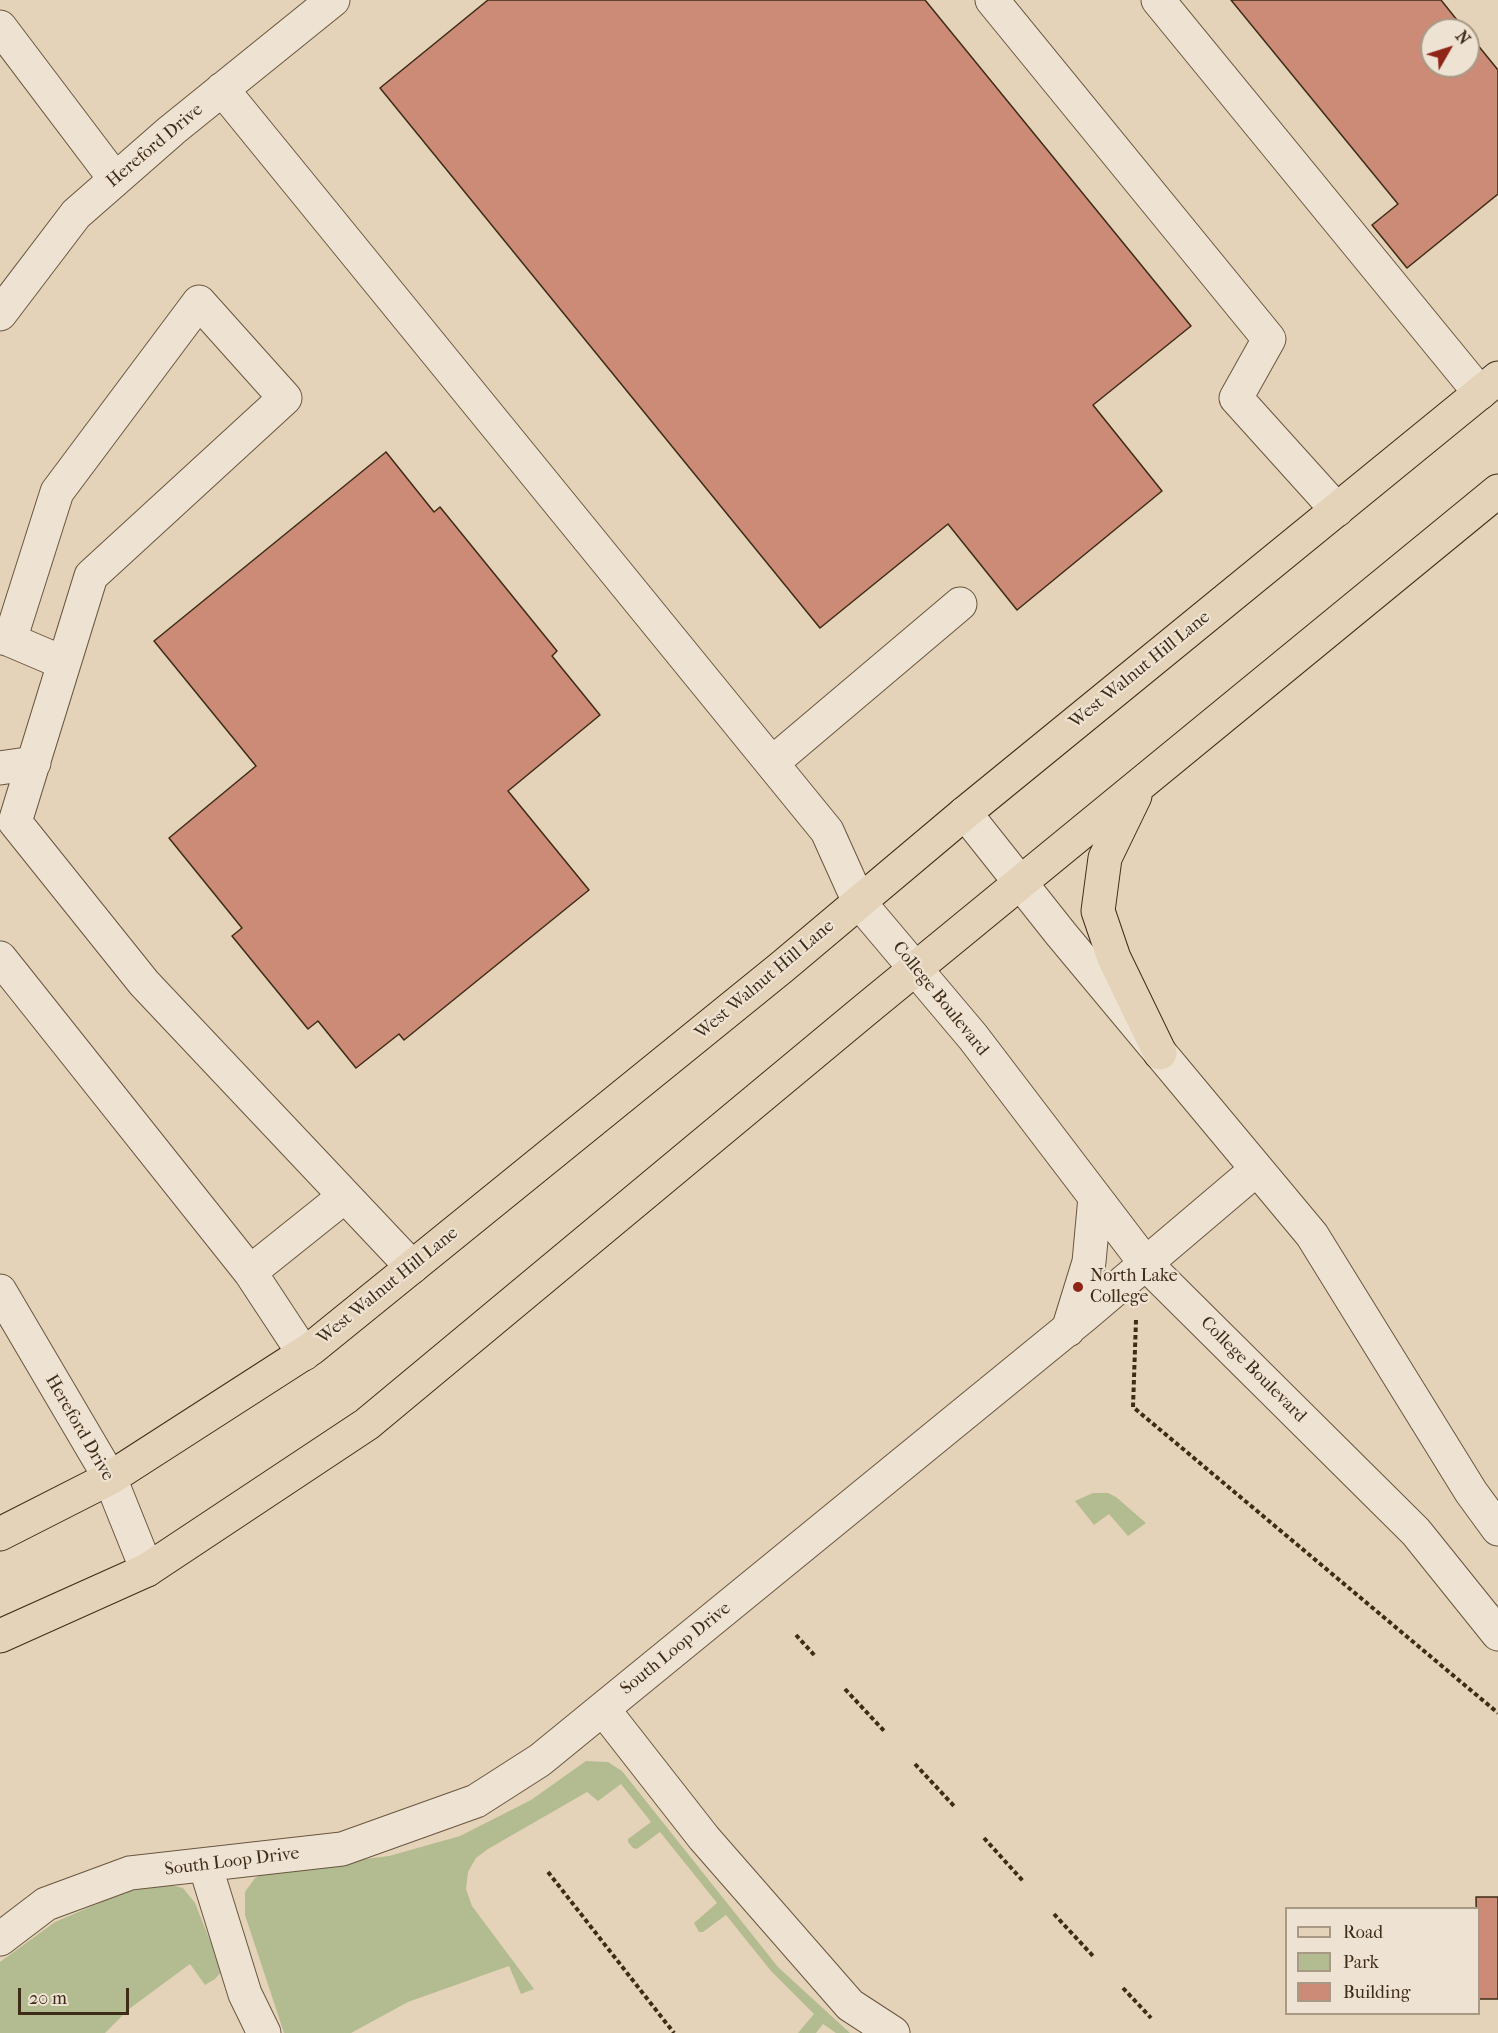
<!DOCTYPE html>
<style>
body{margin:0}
#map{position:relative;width:1498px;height:2033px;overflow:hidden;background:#e5d3b9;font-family:"IM FELL French Canon",serif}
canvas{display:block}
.legend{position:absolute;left:1285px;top:1907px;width:195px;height:108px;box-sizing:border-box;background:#eee2d2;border:2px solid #a89987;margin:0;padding:8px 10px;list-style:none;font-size:18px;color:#3e2c16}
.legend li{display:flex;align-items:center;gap:12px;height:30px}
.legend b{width:30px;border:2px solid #a89987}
.north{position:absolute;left:1420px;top:18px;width:60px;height:60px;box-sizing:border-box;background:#eee2d2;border:2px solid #a89987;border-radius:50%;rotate:51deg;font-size:16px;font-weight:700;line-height:24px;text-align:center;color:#3e2c16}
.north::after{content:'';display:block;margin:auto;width:21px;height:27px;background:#8f2418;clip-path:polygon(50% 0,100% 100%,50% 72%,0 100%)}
.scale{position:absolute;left:18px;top:1988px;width:111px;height:27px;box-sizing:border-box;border:3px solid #3e2c16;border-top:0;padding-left:8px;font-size:18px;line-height:21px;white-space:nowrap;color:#3e2c16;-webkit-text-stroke:4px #eee2d2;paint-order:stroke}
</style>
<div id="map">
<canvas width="1498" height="2033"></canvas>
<ul class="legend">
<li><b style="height:8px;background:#e5d3b9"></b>Road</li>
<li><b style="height:16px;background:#b3bc90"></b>Park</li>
<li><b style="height:16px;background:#cb8b77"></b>Building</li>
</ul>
<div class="north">N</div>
<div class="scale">20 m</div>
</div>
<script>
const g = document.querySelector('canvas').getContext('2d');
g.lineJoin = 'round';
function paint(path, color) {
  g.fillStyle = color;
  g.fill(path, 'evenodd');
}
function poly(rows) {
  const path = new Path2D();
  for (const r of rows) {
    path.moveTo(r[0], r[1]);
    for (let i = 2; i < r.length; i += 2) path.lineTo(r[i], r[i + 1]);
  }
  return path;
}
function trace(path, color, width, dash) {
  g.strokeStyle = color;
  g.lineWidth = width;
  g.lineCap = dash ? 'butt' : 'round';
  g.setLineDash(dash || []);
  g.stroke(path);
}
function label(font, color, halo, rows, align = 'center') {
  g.font = font + ' "IM FELL French Canon",serif';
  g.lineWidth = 4.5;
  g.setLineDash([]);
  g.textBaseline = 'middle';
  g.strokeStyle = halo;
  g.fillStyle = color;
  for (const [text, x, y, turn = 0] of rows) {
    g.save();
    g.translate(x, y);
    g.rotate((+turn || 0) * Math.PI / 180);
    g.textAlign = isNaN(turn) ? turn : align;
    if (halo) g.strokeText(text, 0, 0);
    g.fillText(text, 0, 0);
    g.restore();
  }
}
const green = poly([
 [1093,1493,1108,1493,1116,1497,1146,1523,1128,1536,1109,1514,1094,1525,1075,1501],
 [586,1761,608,1762,622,1771,778,1967,850,2033,836,2033,823,2024,816,2033,798,2033,814,2014,771,1971,726,1915,703,1932,699,1932,694,1923,717,1903,660,1832,637,1849,633,1848,628,1842,628,1839,651,1822,621,1784,598,1801,587,1792,488,1849,476,1858,468,1872,466,1889,472,1906,534,1989,521,1994,509,1966,408,2002,351,2033,284,2033,245,1915,245,1892,255,1878,267,1871,389,1856,460,1836,531,1800],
 [157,1882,183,1888,195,1903,222,1971,215,1979,205,1985,190,1964,129,2009,105,2033,0,2033,0,1962,55,1922,106,1900]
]);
const building = poly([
 [488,0,925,0,1191,326,1093,405,1162,491,1017,610,948,524,820,628,380,88,488,0],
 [1231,0,1441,0,1465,30,1432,30,1432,66,1468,66,1468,33,1498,70,1498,194,1407,268,1372,225,1398,204,1231,0],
 [386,452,434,512,440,507,557,651,552,656,600,715,508,791,589,890,404,1040,399,1034,356,1068,318,1021,308,1029,232,936,242,928,169,838,256,766,154,641,386,452],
 [1476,1897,1498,1897,1498,1999,1478,1999,1476,1897]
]);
const path = poly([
 [1136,1320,1133,1407,1498,1713],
 [796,1635,816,1657],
 [845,1689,885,1732],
 [915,1764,954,1806],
 [984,1838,1023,1881],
 [548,1872,674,2033],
 [1054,1914,1093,1956],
 [1123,1988,1151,2018]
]);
const minor = poly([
 [992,0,1269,339,1236,398,1337,510],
 [1158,0,1480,393],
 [0,27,115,179],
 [222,89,827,831,859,902,973,1037,1146,1264,1416,1532,1498,1634],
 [0,314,76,214,172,130,333,0],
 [0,637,10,640,57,492,199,302,285,398,91,576,15,822,144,983,412,1267],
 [10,640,64,663],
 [772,763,960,604],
 [0,768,34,763],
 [965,813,1061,934,1312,1235,1471,1492,1498,1529],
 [0,958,250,1272,345,1196],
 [250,1272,304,1354],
 [0,1291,110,1478,147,1570],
 [1068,1330,1089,1262,1095,1197],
 [603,1709,704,1838,850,2005,893,2033],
 [205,1865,245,1994,264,2033],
 [0,1939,46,1904,130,1873,342,1849,476,1801,540,1760,1085,1315,1257,1169]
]);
const major = poly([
 [1135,796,1105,858,1098,911,1114,958,1160,1053],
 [0,1534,110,1478,312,1348,782,967,965,813,1498,378],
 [0,1636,147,1570,367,1424,865,1010,1498,491]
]);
const markers = [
 [1078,1287,6,"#8f2418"]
];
const streetNames = [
 ["Hereford Drive",155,146,-40],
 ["West Walnut Hill Lane",1140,670,-39],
 ["West Walnut Hill Lane",765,980,-40],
 ["College Boulevard",940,999,51],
 ["West Walnut Hill Lane",388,1286,-39],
 ["College Boulevard",1253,1370,45],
 ["Hereford Drive",79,1428,60],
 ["South Loop Drive",676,1649,-39],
 ["South Loop Drive",232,1862,-7]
];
const poiNames = [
 ["North Lake",1090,1277],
 ["College",1090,1298]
];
paint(green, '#b3bc90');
paint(building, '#cb8b77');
trace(building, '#3e2c16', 1.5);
trace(minor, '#68563f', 35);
trace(major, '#3e2c16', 35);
trace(path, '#3e2c16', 4, [4.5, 3]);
trace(minor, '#eee2d2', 33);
trace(major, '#e5d3b9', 33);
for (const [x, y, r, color] of markers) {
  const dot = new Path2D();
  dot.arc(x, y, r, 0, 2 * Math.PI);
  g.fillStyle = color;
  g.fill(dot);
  trace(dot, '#eee2d2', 2);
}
label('18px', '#3e2c16', '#eee2d2', streetNames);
label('18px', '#3e2c16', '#eee2d2', poiNames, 'left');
</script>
